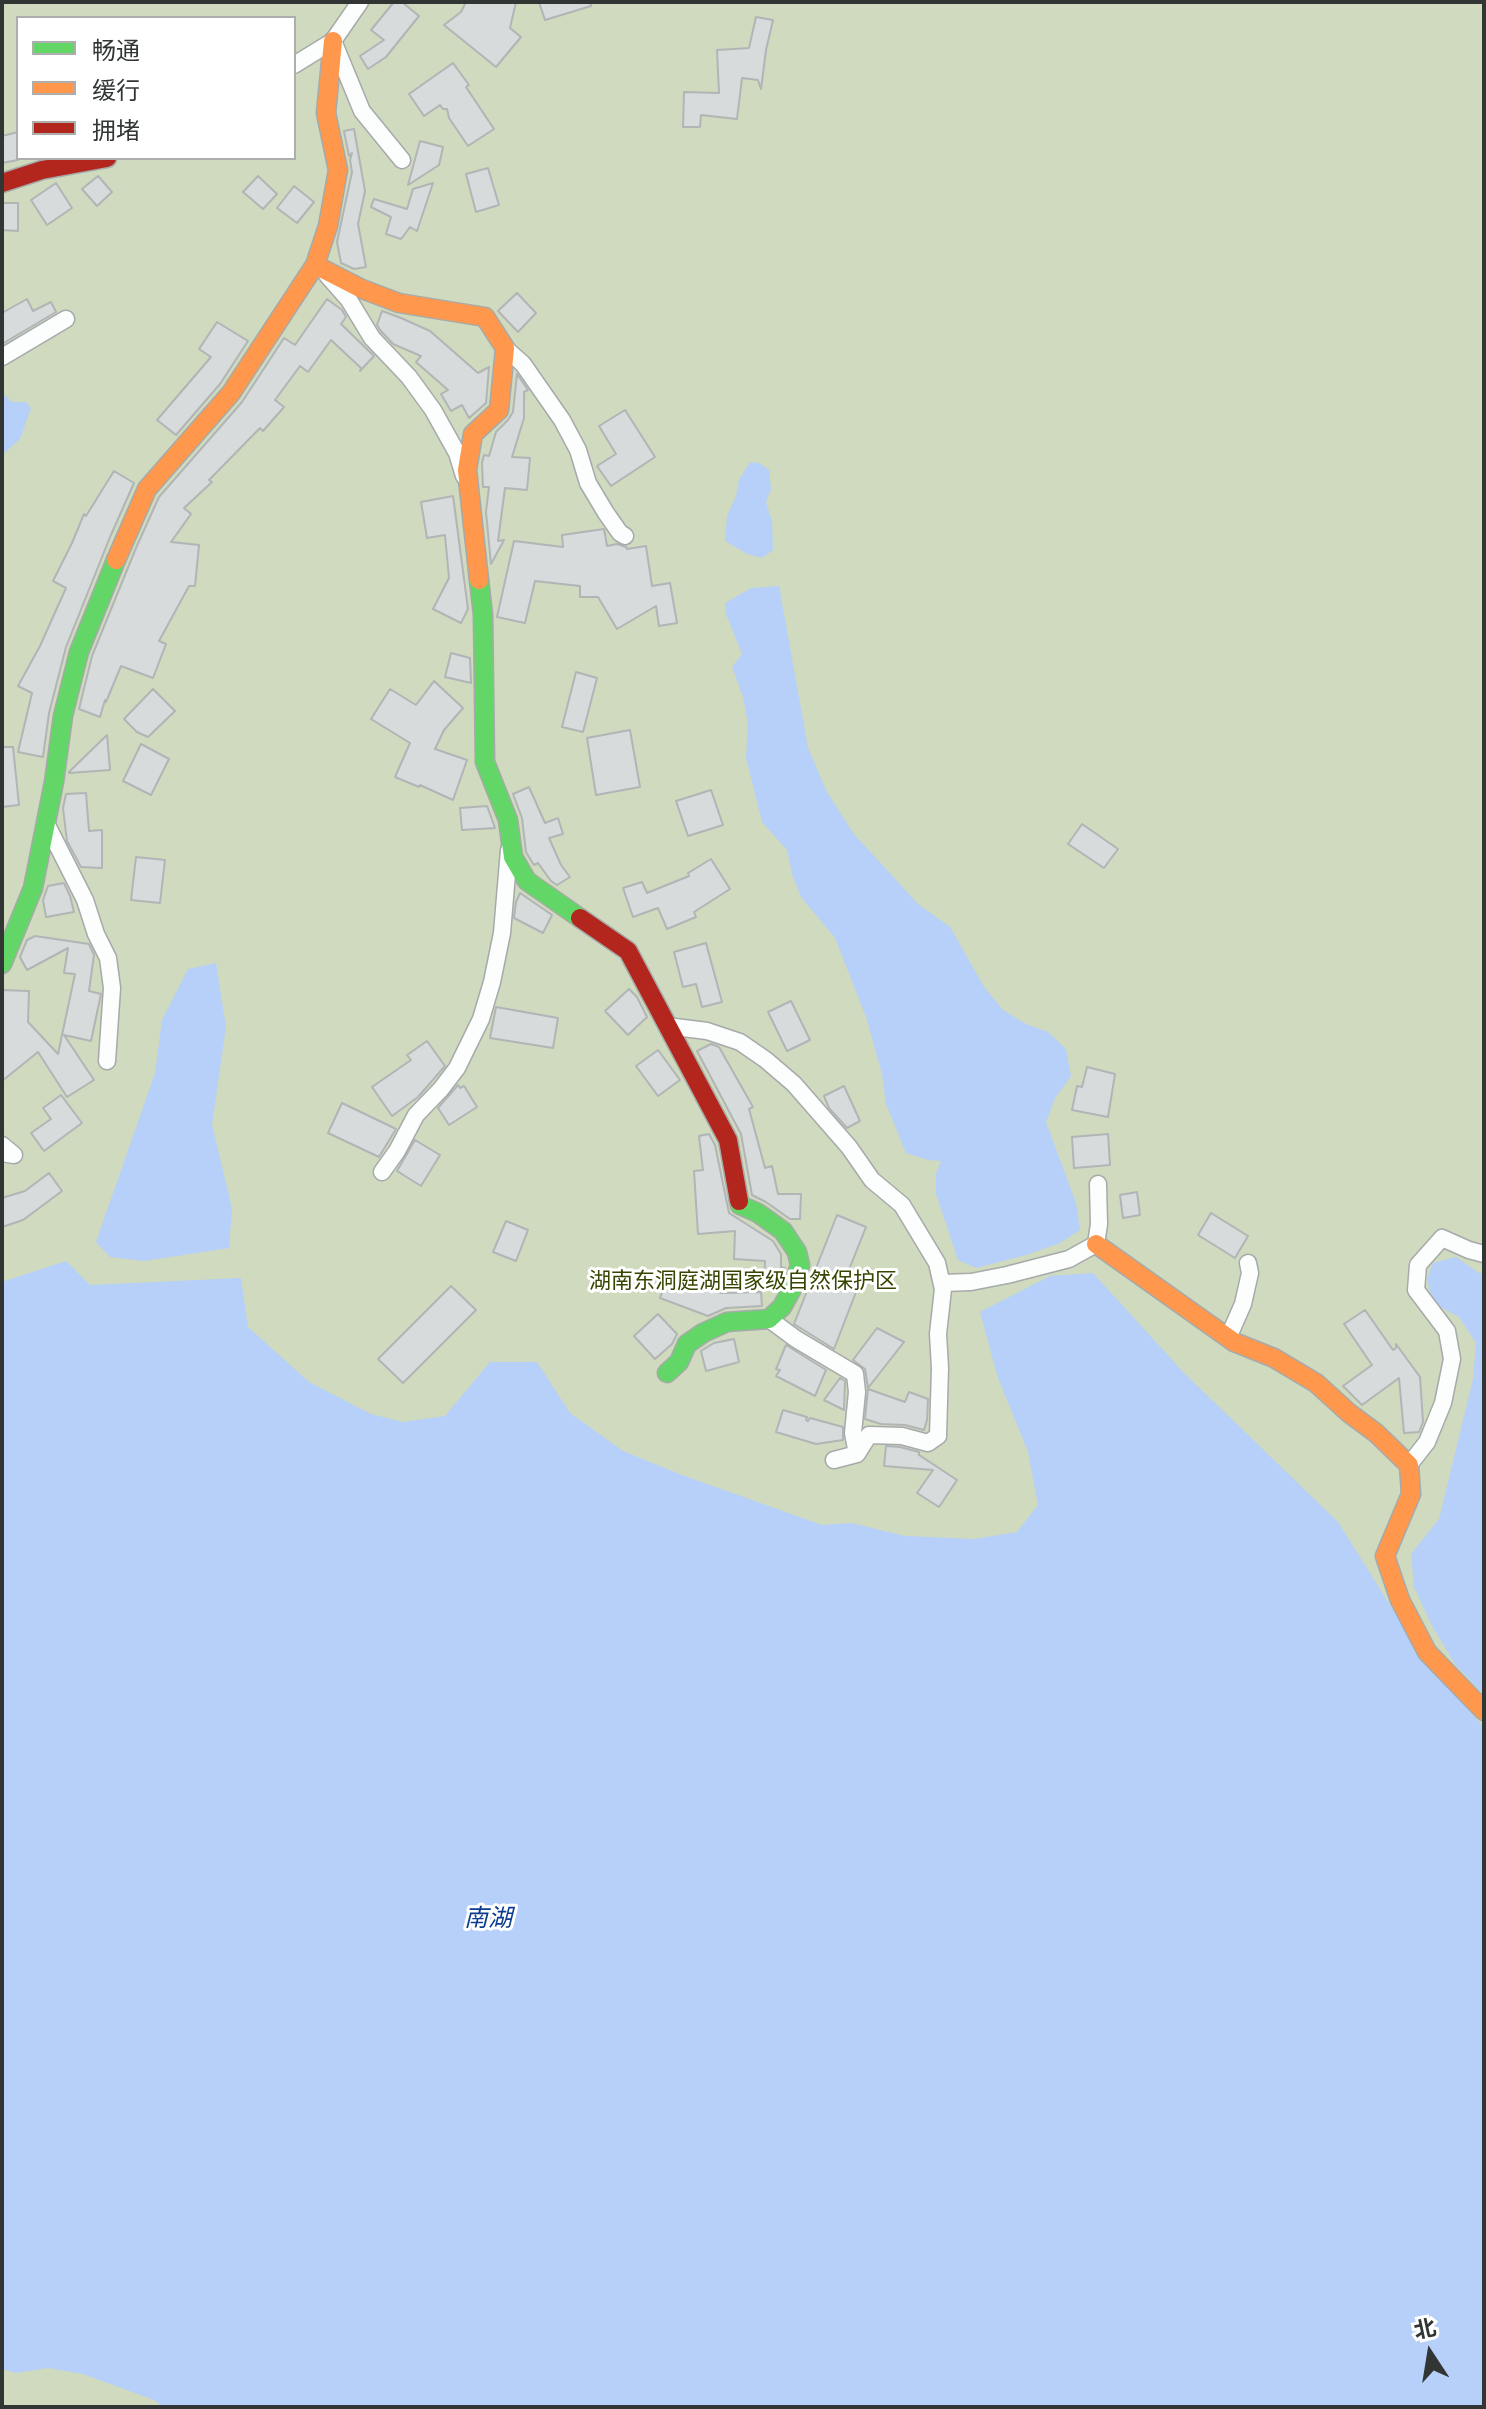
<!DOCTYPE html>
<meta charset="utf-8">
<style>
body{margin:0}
#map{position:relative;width:1486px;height:2409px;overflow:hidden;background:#edf2f2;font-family:"DejaVu Sans","Noto Sans SC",sans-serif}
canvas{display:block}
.frame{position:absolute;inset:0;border:4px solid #313635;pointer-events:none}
.legend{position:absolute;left:16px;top:16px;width:280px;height:144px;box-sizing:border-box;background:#fff;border:2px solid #adafae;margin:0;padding:10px 14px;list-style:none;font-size:24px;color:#313635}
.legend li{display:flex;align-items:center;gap:16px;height:40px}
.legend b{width:40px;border:2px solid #adafae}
.north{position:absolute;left:1390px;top:2313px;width:80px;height:80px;-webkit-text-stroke:6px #fff;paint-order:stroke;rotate:348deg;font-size:22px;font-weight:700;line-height:32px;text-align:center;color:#313635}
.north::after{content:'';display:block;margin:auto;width:28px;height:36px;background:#313635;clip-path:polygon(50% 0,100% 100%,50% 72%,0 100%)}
</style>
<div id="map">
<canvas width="1486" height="2409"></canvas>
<div class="frame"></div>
<ul class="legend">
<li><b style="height:10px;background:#63d668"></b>畅通</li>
<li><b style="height:10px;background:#ff974d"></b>缓行</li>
<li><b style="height:10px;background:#b3261e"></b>拥堵</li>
</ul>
<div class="north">北</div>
</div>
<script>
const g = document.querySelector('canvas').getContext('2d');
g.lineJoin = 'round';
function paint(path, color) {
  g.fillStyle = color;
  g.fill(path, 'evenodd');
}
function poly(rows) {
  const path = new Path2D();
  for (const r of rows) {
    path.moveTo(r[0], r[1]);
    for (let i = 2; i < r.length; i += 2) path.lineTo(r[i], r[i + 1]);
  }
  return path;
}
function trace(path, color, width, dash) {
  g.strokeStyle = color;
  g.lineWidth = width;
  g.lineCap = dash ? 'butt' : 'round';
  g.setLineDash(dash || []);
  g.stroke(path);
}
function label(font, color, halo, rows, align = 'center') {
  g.font = font + ' "DejaVu Sans","Noto Sans SC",sans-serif';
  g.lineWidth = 6;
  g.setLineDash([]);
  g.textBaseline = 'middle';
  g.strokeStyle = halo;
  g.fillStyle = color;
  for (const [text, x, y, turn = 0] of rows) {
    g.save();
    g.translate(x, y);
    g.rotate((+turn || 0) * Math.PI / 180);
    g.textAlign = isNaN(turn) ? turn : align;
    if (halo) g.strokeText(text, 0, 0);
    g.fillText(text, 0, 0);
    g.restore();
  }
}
const green = poly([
 [2,2,1484,2,1484,2407,2,2407],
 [18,18,294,18,294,158,18,158]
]);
const water = poly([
 [2,393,12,402,26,402,31,408,20,439,2,455],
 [750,462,759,463,769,470,771,489,766,502,772,521,773,550,762,558,747,554,725,541,727,516,736,496,739,480],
 [779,586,808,748,827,792,853,833,918,904,950,927,984,987,1003,1010,1026,1024,1048,1032,1066,1049,1071,1076,1055,1098,1046,1122,1076,1203,1080,1230,1060,1243,1026,1255,976,1268,958,1260,936,1194,936,1174,941,1161,928,1160,906,1153,886,1104,882,1074,866,1017,835,938,801,897,792,874,787,850,762,822,746,758,748,724,743,697,732,667,742,654,726,614,725,603,751,588],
 [216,963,226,1027,212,1124,232,1209,229,1248,144,1261,110,1257,96,1242,155,1073,162,1020,188,969],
 [1456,1257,1479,1273,1484,1273,1484,1695,1455,1664,1432,1626,1414,1587,1411,1554,1439,1519,1473,1379,1476,1343,1459,1317,1433,1303,1427,1279,1433,1263],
 [66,1261,90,1285,241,1278,248,1327,309,1382,371,1414,403,1422,445,1416,490,1362,537,1362,570,1413,623,1451,682,1475,822,1525,851,1523,905,1536,974,1539,1017,1532,1038,1505,1028,1452,998,1378,980,1312,1050,1276,1093,1273,1184,1373,1338,1522,1425,1661,1484,1728,1484,2407,163,2407,154,2400,83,2374,48,2368,16,2373,2,2369,2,1282]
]);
const building = poly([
 [394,2,402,2,419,16,386,57,368,69,360,56,384,40,371,30,394,2],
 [466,2,516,2,510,28,521,37,496,67,444,25,461,12,466,2],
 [539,2,590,2,591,6,545,20,539,2],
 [756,17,773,20,766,50,761,89,758,80,742,78,737,119,701,115,700,127,683,127,684,92,719,93,717,50,749,48,756,17],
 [453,63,469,85,466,87,494,129,468,146,449,118,447,109,443,109,440,105,424,116,409,94,453,63],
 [354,129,365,191,358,224,366,267,354,269,341,263,337,242,352,172,350,160,352,153,349,156,344,131,354,129],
 [18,132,18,160,2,163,2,136,18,132],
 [420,141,443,147,439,165,408,185,420,141],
 [488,168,499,205,476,212,466,174,488,168],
 [98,176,112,192,97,206,82,189,98,176],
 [258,176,277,194,263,209,243,192,258,176],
 [56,183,72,208,47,225,31,200,56,183],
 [433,183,417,231,410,227,401,239,386,234,391,217,371,207,374,199,407,209,413,189,433,183],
 [294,186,314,202,297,223,277,208,294,186],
 [2,203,18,203,18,231,2,230,2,203],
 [517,293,536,313,518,332,498,311,517,293],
 [27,299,33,311,51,302,56,312,2,344,2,313,27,299],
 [327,299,342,310,346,317,341,324,374,356,360,371,361,368,331,340,308,372,300,366,275,400,284,407,263,431,260,428,209,480,212,482,184,508,191,514,171,542,199,545,195,586,189,586,159,641,166,644,153,678,121,666,106,702,105,700,100,717,79,709,92,656,136,548,159,497,242,402,284,338,295,345,327,299],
 [382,311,401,318,430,331,478,373,489,367,486,403,469,418,462,405,451,411,441,394,448,390,416,362,421,356,393,344,381,331,377,325,382,311],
 [217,322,248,341,220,384,176,435,157,420,211,357,199,349,217,322],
 [517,374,528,390,524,392,524,418,512,457,530,458,527,490,505,488,498,541,504,540,491,564,486,512,489,487,483,487,482,463,484,455,489,456,496,432,508,420,513,412,517,374],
 [625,410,655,457,611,486,597,466,616,454,599,426,625,410],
 [114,471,134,483,110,537,66,647,49,713,43,757,18,752,32,693,18,686,40,646,66,588,53,581,72,543,84,514,86,516,114,471],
 [453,496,468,609,461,623,433,609,449,578,445,535,427,538,421,502,453,496],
 [604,529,607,546,617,544,626,547,627,549,646,546,652,586,670,583,677,623,659,626,656,606,617,629,598,597,580,597,580,586,535,581,525,623,497,617,514,541,563,547,562,535,604,529],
 [451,653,470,658,471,683,445,677,451,653],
 [576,672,597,678,583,732,562,727,576,672],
 [434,681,463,708,444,730,435,749,467,760,453,800,420,785,419,787,395,777,410,743,371,719,390,689,416,705,434,681],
 [153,689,175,711,148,737,137,732,124,719,153,689],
 [630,730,640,787,596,795,587,738,630,730],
 [107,735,110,770,69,773,69,772,107,735],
 [141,744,169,759,151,795,123,781,141,744],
 [2,747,13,747,19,805,2,807,2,747],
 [529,787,545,823,558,818,563,834,549,838,561,865,570,877,557,885,551,881,538,863,534,865,526,852,522,818,513,794,529,787],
 [711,790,723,825,688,836,676,801,711,790],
 [86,793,89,831,102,830,102,868,81,867,67,841,63,808,66,794,86,793],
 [487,806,495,828,462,830,460,808,487,806],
 [1082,824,1118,849,1104,868,1068,844,1082,824],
 [136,857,165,860,160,903,131,900,136,857],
 [711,859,730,889,694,912,696,917,667,929,658,908,633,917,623,888,642,882,647,893,689,876,688,873,711,859],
 [64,883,70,896,74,912,46,917,43,900,48,886,64,883],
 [520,893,552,915,543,933,514,918,516,902,520,893],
 [35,936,89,944,94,955,89,991,101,994,91,1041,64,1035,94,1080,67,1097,38,1052,2,1081,2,990,29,991,28,1022,58,1054,75,974,64,973,68,948,27,970,20,957,27,940,35,936],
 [706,943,722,1002,702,1007,696,984,683,987,674,952,706,943],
 [629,989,637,997,647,1017,628,1035,605,1011,629,989],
 [791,1001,810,1040,787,1051,768,1012,791,1001],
 [496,1007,558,1018,553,1048,490,1038,496,1007],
 [427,1041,445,1066,418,1097,392,1116,372,1087,411,1060,407,1055,427,1041],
 [711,1044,719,1047,753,1107,749,1109,765,1168,772,1166,778,1194,801,1194,800,1219,790,1219,766,1202,752,1195,741,1134,697,1051,711,1044],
 [658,1050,680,1080,658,1096,636,1066,658,1050],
 [1087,1067,1115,1074,1108,1117,1072,1110,1077,1086,1082,1087,1087,1067],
 [458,1085,460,1088,464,1086,477,1107,449,1125,438,1108,458,1085],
 [844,1086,860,1121,847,1128,829,1108,824,1096,844,1086],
 [61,1095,82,1123,44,1151,31,1133,51,1119,43,1108,61,1095],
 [342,1103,396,1129,379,1157,328,1133,342,1103],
 [709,1134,715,1145,729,1213,773,1241,781,1254,781,1267,785,1268,776,1288,764,1287,765,1261,734,1259,735,1231,698,1234,694,1171,703,1170,699,1136,709,1134],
 [1108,1134,1110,1165,1074,1168,1072,1137,1108,1134],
 [415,1140,440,1155,421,1186,397,1171,415,1140],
 [49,1173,62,1191,23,1220,2,1227,2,1198,25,1191,49,1173],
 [1137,1192,1140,1215,1123,1218,1120,1195,1137,1192],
 [1211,1213,1248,1236,1235,1258,1198,1235,1211,1213],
 [837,1215,866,1227,842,1287,856,1292,834,1349,794,1324,837,1215],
 [506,1221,528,1230,516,1261,493,1252,506,1221],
 [669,1274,721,1293,761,1292,762,1306,726,1308,708,1316,660,1298,669,1274],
 [451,1286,476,1310,403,1383,378,1359,451,1286],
 [1365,1310,1393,1350,1396,1348,1396,1344,1420,1377,1423,1422,1419,1432,1404,1433,1399,1378,1362,1405,1343,1386,1372,1365,1344,1324,1365,1310],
 [658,1314,677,1334,672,1344,655,1359,634,1336,658,1314],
 [877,1328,904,1342,868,1388,865,1369,853,1360,877,1328],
 [734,1339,739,1362,706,1371,701,1351,714,1343,734,1339],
 [786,1345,826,1370,815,1396,776,1376,780,1370,776,1369,786,1345],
 [840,1378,845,1381,844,1410,824,1400,840,1378],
 [868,1389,905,1402,909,1392,928,1399,927,1420,924,1430,905,1425,881,1424,865,1419,868,1389],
 [783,1410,807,1417,806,1420,808,1421,810,1418,843,1427,843,1440,816,1444,776,1432,783,1410],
 [886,1446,900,1447,919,1452,919,1455,957,1480,939,1507,917,1493,933,1470,884,1466,886,1446]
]);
const street = poly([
 [334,43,362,111,402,160],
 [294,65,333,41,360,2],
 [327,275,349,300,372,338,409,377,433,410,457,453,464,476],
 [505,348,523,364,562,420,578,450,588,483,606,513,620,533,625,536],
 [2,357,66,319],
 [46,823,85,900,96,934,108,958,112,988,107,1061],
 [667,1026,707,1031,740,1042,766,1060,794,1084,849,1147,872,1180,902,1205,937,1263,943,1289,938,1334,940,1368,938,1436,928,1443,902,1436,869,1435,857,1454,834,1460],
 [2,1145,14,1155,2,1153],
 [382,1172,397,1151,416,1115,441,1089,457,1068,481,1019,492,982,502,933,509,850],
 [942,1283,971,1282,1007,1275,1069,1259,1096,1244,1099,1224,1098,1184],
 [769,1319,796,1339,855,1374,857,1392,853,1433,857,1454],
 [1228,1338,1243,1304,1250,1273,1248,1263],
 [1409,1465,1427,1442,1443,1403,1452,1359,1447,1331,1416,1290,1418,1265,1442,1238,1469,1250,1484,1254]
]);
const fast = poly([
 [479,580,483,615,485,762,508,820,513,857,527,881,580,918],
 [2,964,33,888,54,782,63,716,79,652,116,560],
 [667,1373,679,1362,687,1344,703,1333,727,1322,769,1319,782,1307,793,1287,800,1265,797,1252,783,1231,758,1213,740,1205,739,1201]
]);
const slow = poly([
 [315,265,362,289,399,303,485,317,505,348,499,410,473,434,467,470,479,580],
 [116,560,147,489,231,393,315,265,328,226,338,170,326,113,333,41],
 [1096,1244,1234,1342,1274,1358,1316,1383,1349,1413,1376,1433,1409,1465,1411,1494,1385,1556,1400,1600,1427,1652,1484,1711]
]);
const jam = poly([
 [2,183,42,170,107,158],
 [580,918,628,951,728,1140,739,1201]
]);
const parkNames = [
 ["湖南东洞庭湖国家级自然保护区",743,1282]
];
const waterNames = [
 ["南湖",488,1920]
];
paint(green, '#cfdabe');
paint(water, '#b6d0f9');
paint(building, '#d7dbdc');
trace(building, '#b1b5b6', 2);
trace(street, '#a6aaaa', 19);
trace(fast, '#a6aaaa', 21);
trace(slow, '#a6aaaa', 21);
trace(jam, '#a6aaaa', 21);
trace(street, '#fcfdfd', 16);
trace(fast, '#63d668', 18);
trace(slow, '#ff974d', 18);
trace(jam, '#b3261e', 18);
label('22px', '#374502', '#fff', parkNames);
label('italic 24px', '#0c3d8f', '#fff', waterNames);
</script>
